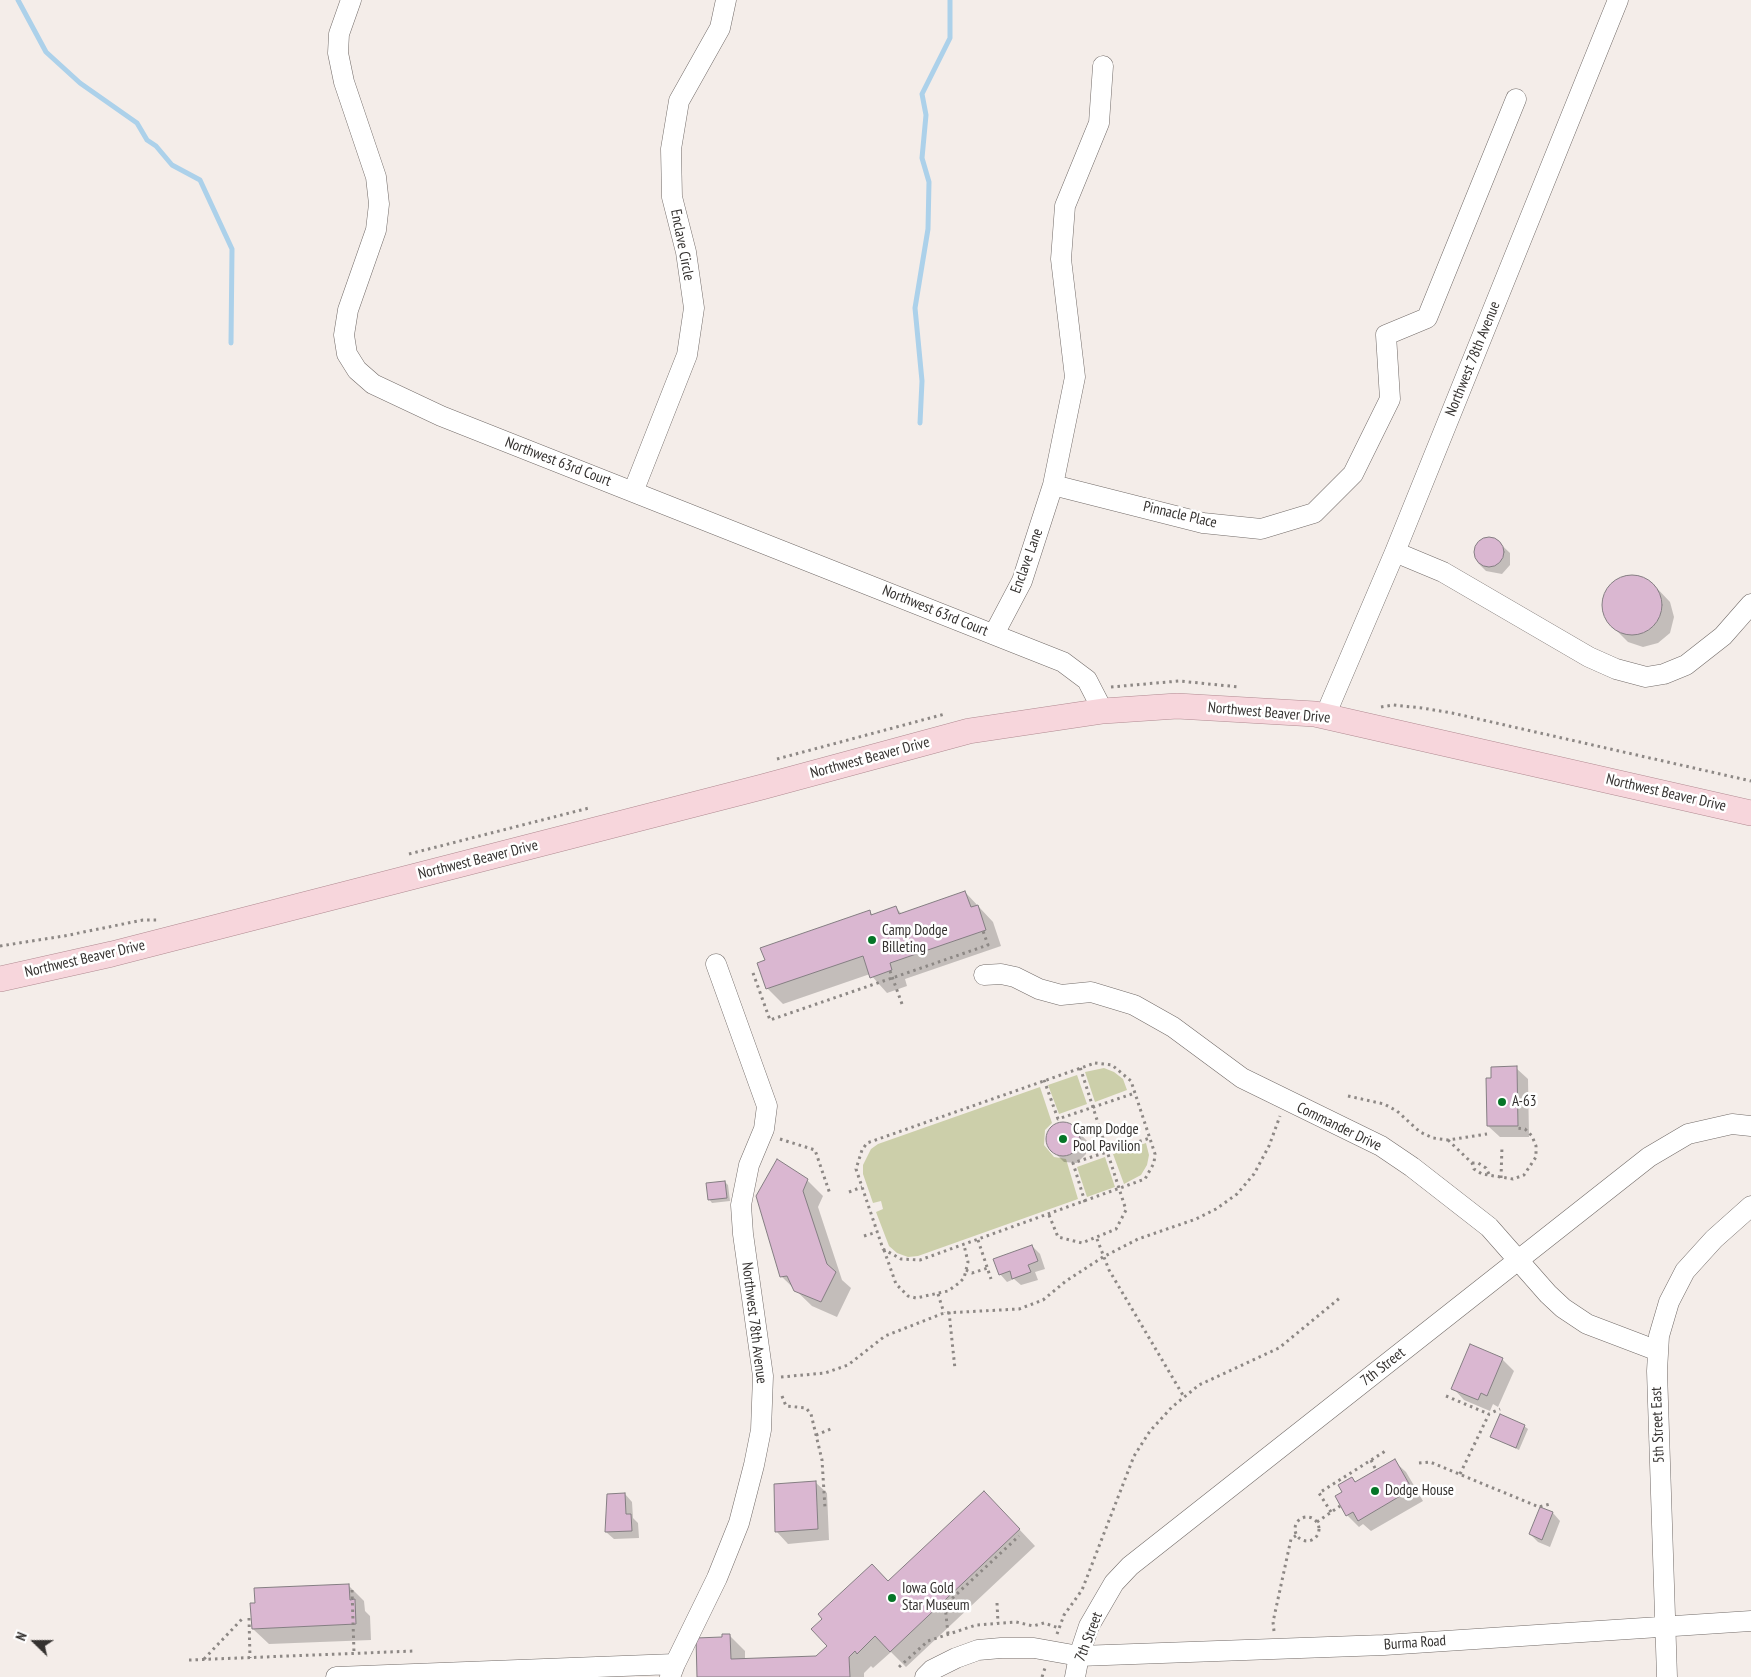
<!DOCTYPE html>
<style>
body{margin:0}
#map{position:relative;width:1751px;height:1677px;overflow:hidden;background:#f4ede9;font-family:"PT Sans Narrow",sans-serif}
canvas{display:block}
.north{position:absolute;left:10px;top:1617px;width:50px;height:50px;-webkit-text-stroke:4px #fff;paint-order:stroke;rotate:292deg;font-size:14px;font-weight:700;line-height:20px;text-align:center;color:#353230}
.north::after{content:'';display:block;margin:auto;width:18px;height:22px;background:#353230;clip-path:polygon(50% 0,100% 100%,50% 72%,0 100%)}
</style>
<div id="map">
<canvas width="1751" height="1677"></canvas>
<div class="north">N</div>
</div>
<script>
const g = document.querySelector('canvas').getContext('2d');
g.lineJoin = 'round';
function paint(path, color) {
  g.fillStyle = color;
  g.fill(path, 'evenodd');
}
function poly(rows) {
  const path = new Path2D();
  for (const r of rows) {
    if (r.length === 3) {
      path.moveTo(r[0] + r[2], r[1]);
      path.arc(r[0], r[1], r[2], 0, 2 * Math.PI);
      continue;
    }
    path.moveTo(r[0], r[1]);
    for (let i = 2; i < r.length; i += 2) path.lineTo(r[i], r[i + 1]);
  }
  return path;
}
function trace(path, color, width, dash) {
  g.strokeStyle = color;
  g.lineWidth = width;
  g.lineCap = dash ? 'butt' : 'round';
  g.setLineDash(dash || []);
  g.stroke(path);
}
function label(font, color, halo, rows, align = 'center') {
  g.font = font + ' "PT Sans Narrow",sans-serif';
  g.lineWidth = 5;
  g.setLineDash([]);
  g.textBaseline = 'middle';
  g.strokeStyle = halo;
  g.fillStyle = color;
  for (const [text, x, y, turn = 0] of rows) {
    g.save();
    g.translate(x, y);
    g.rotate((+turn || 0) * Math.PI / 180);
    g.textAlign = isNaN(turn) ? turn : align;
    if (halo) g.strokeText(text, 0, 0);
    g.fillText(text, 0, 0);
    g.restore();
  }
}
const green = poly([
 [1104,1068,1114,1072,1123,1079,1127,1090,1095,1102,1085,1072],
 [1077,1075,1087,1104,1059,1114,1048,1085],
 [1040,1087,1052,1123,1045,1130,1044,1145,1054,1157,1066,1159,1078,1199,918,1256,908,1257,897,1253,889,1246,876,1212,883,1209,881,1201,873,1203,863,1174,863,1165,871,1149,878,1144],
 [1146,1143,1149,1155,1147,1165,1141,1175,1124,1184,1113,1154],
 [1105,1157,1115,1187,1087,1197,1077,1167]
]);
const shadow = poly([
 [1486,538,1494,538,1510,553,1510,565,1502,574,1486,571,1478,563,1475,551],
 [1630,576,1638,576,1652,583,1670,602,1674,617,1670,633,1658,643,1643,647,1628,642,1610,624,1603,609,1605,593,1609,587,1622,577],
 [965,892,993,922,1001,946,905,979,907,986,887,993,870,974,783,1004,767,988,870,912,873,915,896,908,902,914],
 [1516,1068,1528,1079,1529,1137,1500,1137,1488,1126],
 [1057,1123,1070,1123,1087,1141,1086,1154,1077,1163,1064,1162,1047,1145,1047,1132],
 [807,1180,823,1196,818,1207,842,1280,851,1288,837,1317,812,1306,781,1276,757,1196],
 [725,1182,728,1185,730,1201,712,1203,709,1199],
 [1032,1246,1040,1254,1045,1269,1035,1272,1038,1280,1021,1285,1014,1279,1007,1282,1000,1274],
 [1502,1359,1514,1371,1498,1407,1493,1404,1490,1411,1464,1400,1453,1388],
 [1524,1426,1528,1429,1519,1450,1492,1437],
 [1394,1461,1406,1472,1423,1501,1371,1531,1363,1524,1359,1527,1347,1515,1344,1493,1352,1478,1357,1483],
 [815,1482,827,1493,829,1540,788,1544,777,1532,775,1485],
 [625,1494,632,1502,633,1518,638,1523,639,1538,614,1539,606,1532],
 [1000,1509,1035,1546,906,1667,891,1652,873,1668,871,1666,864,1673,864,1677,699,1677,723,1638,729,1635,745,1651,745,1660,816,1657,889,1583],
 [1541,1509,1553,1513,1560,1521,1550,1547,1538,1542,1530,1534],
 [348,1585,364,1601,365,1611,370,1616,371,1640,269,1644,253,1629]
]);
const stream = poly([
 [18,0,46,52,80,83,137,123,147,140,156,146,172,165,200,180,232,249,231,343],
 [920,423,922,381,915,308,928,229,929,182,922,158,926,115,922,94,950,38,950,0]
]);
const building = poly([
 [1489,552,15],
 [1632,605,30],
 [965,891,971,907,978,905,986,930,890,963,892,970,870,978,863,956,766,989,757,963,765,960,760,948,870,910,871,915,896,906,899,914,965,891],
 [1517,1066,1518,1126,1487,1126,1486,1078,1491,1078,1491,1067,1517,1066],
 [1063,1139,17],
 [777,1159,808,1179,803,1191,827,1264,836,1272,821,1302,794,1291,787,1276,780,1277,756,1196,777,1159],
 [725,1181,727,1198,708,1200,706,1183,725,1181],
 [1032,1245,1038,1261,1028,1265,1031,1272,1012,1279,1010,1271,999,1275,993,1259,1032,1245],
 [1470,1344,1503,1358,1487,1396,1481,1393,1478,1400,1451,1389,1470,1344],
 [1500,1414,1525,1425,1516,1448,1490,1437,1500,1414],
 [1395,1459,1412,1489,1358,1521,1353,1512,1346,1516,1335,1496,1342,1492,1338,1485,1352,1477,1355,1482,1395,1459],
 [816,1481,818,1529,775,1532,774,1484,816,1481],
 [984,1491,1020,1529,890,1652,875,1636,857,1654,855,1651,849,1657,850,1677,697,1677,696,1638,722,1637,722,1634,730,1634,731,1659,816,1656,827,1646,811,1629,822,1619,818,1614,872,1564,888,1581,984,1491],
 [625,1493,626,1514,631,1514,632,1531,605,1532,607,1494,625,1493],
 [1540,1507,1553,1512,1542,1540,1529,1534,1540,1507],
 [349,1584,350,1600,355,1599,356,1624,252,1629,250,1603,255,1603,254,1588,349,1584]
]);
const path = poly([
 [1111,687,1179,681,1239,687],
 [1381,707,1393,705,1422,708,1452,713,1751,781],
 [777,759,945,714],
 [409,854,589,808],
 [0,946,64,936,143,920,157,920],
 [890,971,902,1004],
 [753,973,770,1020,988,945,983,931],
 [1095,1063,1112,1065,1131,1081,1155,1154,1154,1163,1145,1179,920,1260,901,1259,883,1249,856,1169,862,1150,867,1143,1095,1063],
 [1044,1080,1058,1119,1135,1093],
 [1348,1096,1384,1104,1397,1111,1420,1132,1433,1138,1448,1140,1487,1134],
 [780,1139,815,1150,830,1194],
 [1448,1140,1472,1163,1474,1169,1482,1174,1513,1179,1524,1175,1536,1157,1536,1146,1532,1136,1525,1129,1516,1128],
 [1472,1163,1478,1163,1486,1168,1489,1174],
 [1501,1178,1502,1146],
 [849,1192,862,1187],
 [1085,1202,1073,1163,1150,1138],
 [1049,1215,1058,1237,1082,1243,1116,1229,1126,1210,1080,1067],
 [864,1236,877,1232],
 [1097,1239,1109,1270,1184,1397],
 [978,1240,991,1279],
 [884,1250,896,1284,908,1296,916,1298,948,1291,959,1283,964,1278,968,1262,964,1245],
 [966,1270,972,1273,988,1268],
 [938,1294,944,1313],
 [949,1312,955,1369],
 [781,1377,825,1373,848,1365,885,1336,944,1313,1019,1309,1043,1300,1066,1281,1103,1257,1138,1239,1196,1219,1216,1209,1237,1194,1254,1174,1269,1146,1280,1116],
 [782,1396,786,1406,806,1408,811,1414,822,1460,825,1508],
 [1446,1396,1489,1414],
 [816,1435,833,1428],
 [1371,1460,1376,1470],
 [1419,1463,1430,1462,1539,1507,1550,1504],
 [1460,1474,1489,1414,1500,1409],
 [1331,1512,1319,1493,1387,1450],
 [1307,1529,12],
 [1317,1522,1340,1506],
 [352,1590,354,1653],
 [997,1603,998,1623],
 [249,1618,250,1658],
 [1274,1631,1273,1622,1291,1539,1297,1535],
 [948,1634,945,1605,1019,1536],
 [1057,1634,1064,1615,1082,1590,1134,1456,1150,1431,1172,1407,1199,1385,1279,1348,1341,1297],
 [204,1659,243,1618],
 [189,1660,414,1651],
 [899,1667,928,1641,976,1625,1016,1622,1033,1626,1044,1623,1059,1628],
 [1042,1677,1045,1668]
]);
const minor = poly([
 [351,0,339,34,338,53,344,82,376,177,379,204,376,230,348,310,344,335,347,354,357,370,373,384,441,416,1063,662,1087,680,1103,711],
 [1053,485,1203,523,1261,529,1314,513,1353,474,1390,399,1386,335,1427,318,1516,99],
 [633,492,687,355,694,308,686,252,672,197,671,149,679,101,720,28,726,0],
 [1395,552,1443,572,1589,657,1616,669,1646,677,1664,674,1686,665,1723,636,1751,604],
 [994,634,1022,581,1053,485,1075,377,1061,259,1065,206,1099,123,1103,66],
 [1325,716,1395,552,1618,0],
 [984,975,1001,974,1015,977,1039,989,1061,995,1091,992,1134,1005,1173,1027,1242,1078,1381,1146,1412,1167,1489,1227,1548,1294,1563,1308,1587,1324,1658,1351],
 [336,1677,675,1664],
 [670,1677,675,1664,717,1578,739,1523,754,1465,761,1430,763,1376,743,1234,741,1205,749,1165,764,1129,767,1106,716,964],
 [925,1677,932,1670,956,1658,978,1650,1001,1648,1034,1648,1079,1656,1384,1645,1751,1621],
 [1075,1677,1079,1656,1089,1626,1114,1583,1130,1566,1649,1157,1688,1134,1732,1124,1751,1126],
 [1667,1677,1657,1371,1659,1336,1669,1302,1685,1271,1714,1239,1751,1206]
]);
const major = poly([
 [0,979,112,954,762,787,969,731,1103,711,1177,706,1315,714,1751,813]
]);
const markers = [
 [872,940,5,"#067528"],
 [1502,1102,5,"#067528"],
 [1063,1139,5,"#067528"],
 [1375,1491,5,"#067528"],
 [892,1598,5,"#067528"]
];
const streetNames = [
 ["Enclave Circle",682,245,79],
 ["Northwest 78th Avenue",1473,359,-68],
 ["Northwest 63rd Court",558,462,21],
 ["Pinnacle Place",1180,515,13],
 ["Enclave Lane",1027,561,-70],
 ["Northwest 63rd Court",935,611,22],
 ["Northwest Beaver Drive",1269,713,5],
 ["Northwest Beaver Drive",870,758,-15],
 ["Northwest Beaver Drive",1666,793,13],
 ["Northwest Beaver Drive",478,860,-14],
 ["Northwest Beaver Drive",85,959,-13],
 ["Commander Drive",1339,1127,26],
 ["Northwest 78th Avenue",754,1323,83],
 ["7th Street",1383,1367,-38],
 ["5th Street East",1658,1425,-92],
 ["7th Street",1089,1637,-69],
 ["Burma Road",1415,1643,-4]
];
const poiNames = [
 ["Camp Dodge",882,931],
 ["Billeting",882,948],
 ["A-63",1512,1102],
 ["Camp Dodge",1073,1130],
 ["Pool Pavilion",1073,1147],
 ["Dodge House",1385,1491],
 ["Iowa Gold",902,1589],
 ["Star Museum",902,1606]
];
paint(green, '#cccfaa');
paint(shadow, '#0003');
trace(stream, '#acd1ea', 5);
paint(building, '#dab7d1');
trace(building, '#847e82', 1);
trace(minor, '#726b68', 21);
trace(major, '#b08a91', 26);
trace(path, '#8d8885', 3, [2.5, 4]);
trace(minor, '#fff', 20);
trace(major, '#f7d6dc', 25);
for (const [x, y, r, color] of markers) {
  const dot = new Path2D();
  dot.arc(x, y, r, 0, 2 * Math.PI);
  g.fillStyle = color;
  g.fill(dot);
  trace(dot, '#fff', 2);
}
label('15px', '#353230', '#fff', streetNames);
label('15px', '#353230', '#fff', poiNames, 'left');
</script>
